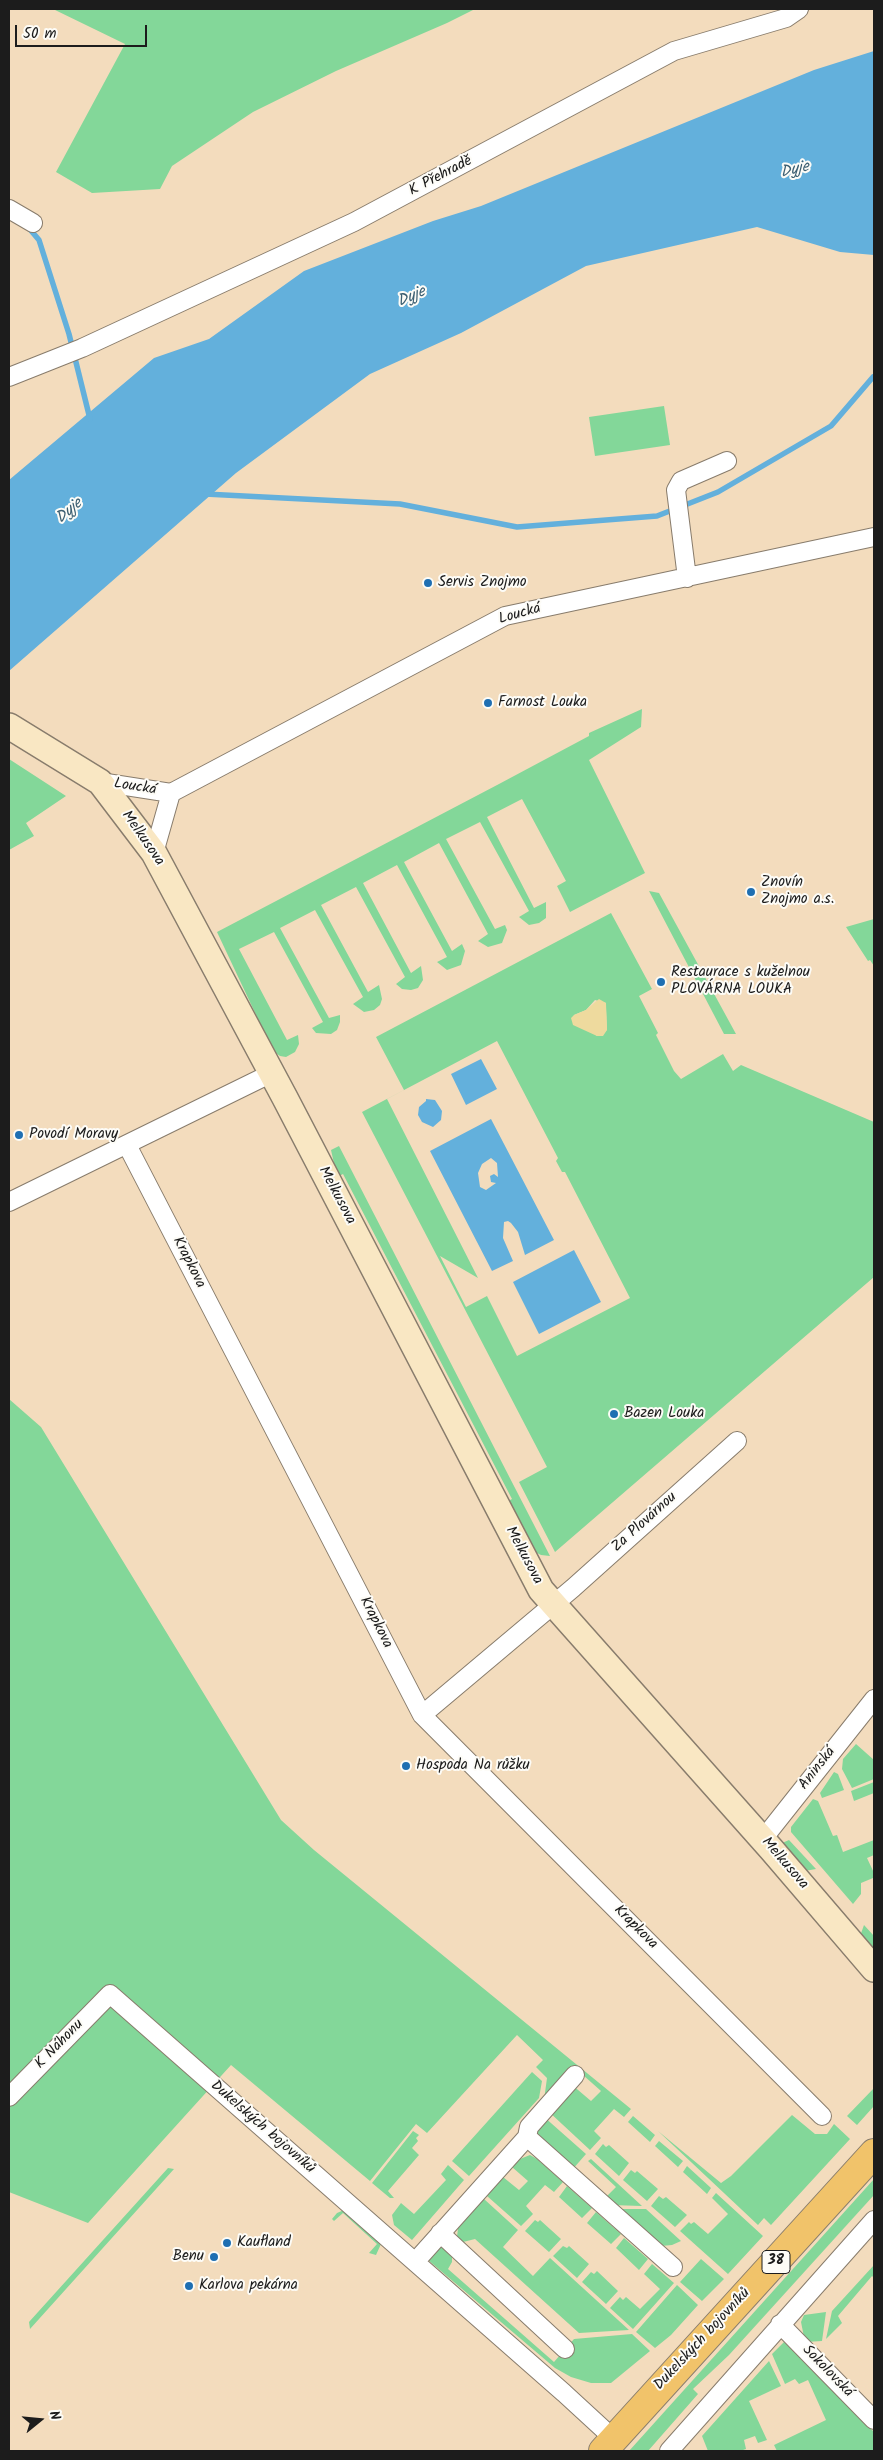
<!DOCTYPE html>
<meta charset="utf-8">
<style>
body{margin:0}
#map{position:relative;width:883px;height:2460px;overflow:hidden;background:#f3dcbd;font-family:Kalam,sans-serif}
canvas{display:block}
.frame{position:absolute;inset:0;border:10px solid #1c1c1c;pointer-events:none}
.north{position:absolute;left:15px;top:2395px;width:50px;height:50px;-webkit-text-stroke:4px #fdfcf7;paint-order:stroke;rotate:73deg;font-size:14px;font-weight:700;line-height:20px;text-align:center;color:#1c1c1c}
.north::after{content:'';display:block;margin:auto;width:18px;height:22px;background:#1c1c1c;clip-path:polygon(50% 0,100% 100%,50% 72%,0 100%)}
.scale{position:absolute;left:15px;top:25px;width:132px;height:22px;box-sizing:border-box;border:2px solid #1c1c1c;border-top:0;padding-left:6px;font-size:15px;line-height:18px;white-space:nowrap;color:#1c1c1c;-webkit-text-stroke:4px #fdfcf7;paint-order:stroke}
</style>
<div id="map">
<canvas width="883" height="2460"></canvas>
<div class="frame"></div>
<div class="north">N</div>
<div class="scale">50 m</div>
</div>
<script>
const g = document.querySelector('canvas').getContext('2d');
g.lineJoin = 'round';
function paint(path, color) {
  g.fillStyle = color;
  g.fill(path, 'evenodd');
}
function poly(rows) {
  const path = new Path2D();
  for (const r of rows) {
    path.moveTo(r[0], r[1]);
    for (let i = 2; i < r.length; i += 2) path.lineTo(r[i], r[i + 1]);
  }
  return path;
}
function trace(path, color, width, dash) {
  g.strokeStyle = color;
  g.lineWidth = width;
  g.lineCap = dash ? 'butt' : 'round';
  g.setLineDash(dash || []);
  g.stroke(path);
}
function label(font, color, halo, rows, align = 'center') {
  g.font = font + ' Kalam,sans-serif';
  g.lineWidth = 4;
  g.setLineDash([]);
  g.textBaseline = 'middle';
  g.strokeStyle = halo;
  g.fillStyle = color;
  for (const [text, x, y, turn = 0] of rows) {
    g.save();
    g.translate(x, y);
    g.rotate((+turn || 0) * Math.PI / 180);
    g.textAlign = isNaN(turn) ? turn : align;
    if (halo) g.strokeText(text, 0, 0);
    g.fillText(text, 0, 0);
    g.restore();
  }
}
const green = poly([
 [53,9,475,9,447,23,336,71,253,112,172,166,160,189,92,193,56,172,125,44],
 [664,406,670,445,595,456,589,417],
 [642,709,641,727,589,760,645,873,570,912,557,886,566,881,522,799,487,817,534,908,546,902,546,918,539,923,529,925,519,917,529,911,480,822,446,839,495,929,505,925,507,930,502,943,488,947,478,941,488,934,439,843,404,862,452,951,462,944,465,951,461,965,447,970,437,962,447,957,397,865,363,883,411,973,421,966,423,980,418,988,411,990,402,989,396,984,405,977,356,887,321,905,368,992,379,985,382,999,380,1005,374,1010,364,1012,353,1004,363,997,315,910,280,928,329,1018,340,1015,340,1022,337,1030,331,1034,316,1033,312,1028,323,1022,274,932,239,949,287,1040,298,1035,299,1044,295,1052,286,1057,280,1056,273,1051,217,932,499,784,589,736,589,733],
 [9,759,66,796,26,823,34,836,9,850],
 [649,891,659,893,736,1034,724,1034],
 [611,913,652,989,639,996,658,1033,656,1035,674,1071,681,1079,723,1054,733,1071,741,1065,874,1122,874,1277,555,1552,519,1482,547,1467,362,1112,404,1090,376,1037],
 [595,1000,606,1003,606,1009,607,1030,597,1036,574,1015,586,1010],
 [497,1041,558,1158,556,1161,562,1172,565,1172,630,1298,517,1356,487,1296,466,1307,440,1256,478,1278,387,1099],
 [874,919,874,966,870,960,868,961,846,927],
 [339,1146,550,1556,541,1555,535,1552,506,1502,512,1499,343,1174,337,1177,331,1150],
 [9,1399,41,1427,281,1820,314,1850,631,2109,624,2117,614,2109,594,2131,601,2138,590,2150,548,2111,571,2084,591,2101,601,2091,574,2067,544,2100,547,2078,536,2067,543,2060,517,2035,427,2133,416,2124,370,2181,231,2065,88,2223,9,2192],
 [856,1744,874,1760,874,1779,852,1788,842,1769,843,1759],
 [834,1772,838,1774,844,1790,822,1798,820,1793],
 [874,1782,874,1793,854,1801,851,1791],
 [813,1799,818,1801,833,1836,837,1835,843,1852,874,1840,874,1855,867,1858,874,1873,874,1881,873,1878,861,1883,861,1894,853,1904,791,1832,791,1827],
 [789,1840,816,1869,799,1872,780,1844],
 [864,1925,874,1936,874,1953,859,1939],
 [532,2072,542,2081,539,2098,469,2176,452,2161],
 [874,2088,874,2106,857,2125,847,2116],
 [792,2115,815,2134,827,2134,834,2124,850,2139,771,2225,764,2218,758,2225,658,2131,721,2183,731,2176],
 [543,2116,586,2154,572,2170,539,2138,537,2130],
 [633,2116,655,2135,650,2142,628,2122],
 [413,2131,419,2135,416,2138,418,2141,412,2148,419,2155,388,2191,394,2198,390,2198,372,2183],
 [659,2141,683,2161,678,2167,655,2146],
 [603,2144,606,2147,609,2145,629,2163,619,2176,595,2154],
 [530,2155,537,2159,563,2182,554,2192,545,2185,526,2206,533,2214,521,2226,487,2196,503,2177,519,2190,528,2181,512,2167,520,2159],
 [591,2159,642,2206,611,2205,604,2199,616,2187,588,2161],
 [448,2165,464,2180,412,2240,394,2225,392,2215,401,2203,414,2214,446,2180,441,2174],
 [687,2166,711,2188,707,2194,683,2172],
 [168,2168,174,2169,30,2329,29,2322],
 [631,2170,635,2173,637,2171,658,2189,647,2201,623,2180],
 [874,2179,874,2195,729,2355,693,2389,698,2394,648,2451,629,2451],
 [567,2186,592,2208,582,2218,559,2197],
 [716,2193,763,2236,728,2274,680,2231,689,2222,691,2224,694,2222,708,2234,728,2214,712,2198],
 [659,2196,663,2199,666,2197,687,2215,675,2227,651,2206],
 [484,2199,518,2230,503,2247,533,2276,550,2258,629,2330,579,2333,475,2239,463,2242,457,2237,458,2228],
 [616,2209,646,2209,681,2241,672,2245,661,2246],
 [344,2210,378,2237,381,2244,376,2255,369,2253,377,2244,343,2213,334,2221,332,2219,337,2213],
 [596,2212,621,2234,611,2244,587,2223],
 [535,2220,538,2222,540,2220,561,2239,549,2252,525,2231],
 [624,2238,648,2259,639,2270,616,2248],
 [435,2246,444,2247,452,2255,452,2262,448,2269,554,2362,574,2339,632,2334,650,2351,611,2383,591,2383,571,2377,555,2368,428,2260],
 [563,2246,567,2248,569,2246,589,2264,577,2278,553,2256],
 [701,2259,724,2279,702,2301,680,2282],
 [652,2264,674,2283,633,2329,610,2308,620,2297,623,2300,626,2297,640,2309,660,2289,644,2274],
 [874,2265,874,2278,872,2276,838,2316,842,2323,826,2339,832,2311],
 [597,2271,618,2291,606,2304,582,2282,591,2272,594,2274],
 [677,2285,698,2305,671,2335,655,2348,636,2332],
 [826,2312,822,2341,805,2342,801,2322,804,2315],
 [784,2342,874,2432,874,2451,777,2451,774,2445,826,2420,808,2380,799,2384,795,2379,785,2384,772,2354],
 [769,2361,781,2386,749,2401,767,2440,758,2443,755,2436,744,2440,746,2449,740,2451,708,2451,702,2436]
]);
const sand = poly([
 [599,999,606,1003,607,1030,603,1036,597,1036,573,1025,571,1018,574,1015,586,1010]
]);
const water = poly([
 [874,51,874,255,840,252,757,227,586,266,461,333,370,374,236,473,9,671,9,480,154,358,209,339,304,271,433,221,481,206,814,70],
 [481,1059,497,1089,466,1105,451,1074],
 [426,1099,435,1100,442,1111,441,1120,433,1127,422,1122,418,1115,419,1107,426,1101],
 [491,1119,554,1240,525,1255,518,1232,511,1223,508,1221,504,1222,503,1238,513,1261,492,1271,430,1151],
 [491,1158,497,1163,498,1177,494,1174,490,1176,491,1182,496,1183,486,1190,480,1187,478,1173,482,1164],
 [574,1250,601,1302,539,1334,513,1282]
]);
const stream = poly([
 [28,227,39,240,69,334,90,419],
 [205,494,400,504,517,527,657,516,718,492,831,426,873,377]
]);
const street = poly([
 [9,209,33,223],
 [9,377,82,348,354,222,674,51,786,18,799,9],
 [687,578,676,490,681,481,727,461],
 [100,782,171,793,505,616,874,537],
 [154,853,171,793],
 [127,1145,422,1715,822,2116],
 [9,1202,272,1073],
 [422,1715,573,1588,737,1441],
 [763,1839,874,1699],
 [9,2097,110,1994,564,2393,614,2439],
 [527,2137,529,2127,575,2075],
 [440,2233,565,2349],
 [415,2262,527,2137,673,2267],
 [780,2324,874,2420],
 [669,2451,874,2220]
]);
const secondary = poly([
 [9,726,100,782,154,853,285,1098,541,1590,772,1850,874,1969]
]);
const primary = poly([
 [603,2451,874,2153]
]);
const markers = [
 [428,583,5,"#1f6fb2"],
 [488,703,5,"#1f6fb2"],
 [751,892,5,"#1f6fb2"],
 [661,982,5,"#1f6fb2"],
 [19,1135,5,"#1f6fb2"],
 [614,1414,5,"#1f6fb2"],
 [406,1766,5,"#1f6fb2"],
 [227,2243,5,"#1f6fb2"],
 [214,2257,5,"#1f6fb2"],
 [189,2286,5,"#1f6fb2"]
];
const shields = [
 [776,2262,28]
];
const shieldNames = [
 ["38",776,2262]
];
const streetNames = [
 ["K Přehradě",441,177,-28],
 ["Loucká",520,615,-16],
 ["Loucká",135,788,9],
 ["Melkusova",142,839,55],
 ["Melkusova",336,1196,62],
 ["Krapkova",188,1263,63],
 ["Za Plovárnou",645,1523,-42],
 ["Melkusova",523,1556,62],
 ["Krapkova",375,1623,63],
 ["Aninská",818,1769,-52],
 ["Melkusova",784,1864,49],
 ["Krapkova",635,1928,45],
 ["K Náhonu",60,2045,-46],
 ["Dukelských bojovníků",262,2128,41],
 ["Dukelských bojovníků",703,2340,-47],
 ["Sokolovská",827,2372,46]
];
const poiNames = [
 ["Servis Znojmo",438,583],
 ["Farnost Louka",498,703],
 ["Znovín",761,883],
 ["Znojmo a.s.",761,900],
 ["Restaurace s kuželnou",671,973],
 ["PLOVÁRNA LOUKA",671,990],
 ["Povodí Moravy",29,1135],
 ["Bazen Louka",624,1414],
 ["Hospoda Na růžku",416,1766],
 ["Kaufland",237,2243],
 ["Benu",204,2257,"right"],
 ["Karlova pekárna",199,2286]
];
const waterNames = [
 ["Dyje",795,171,-13],
 ["Dyje",412,298,-24],
 ["Dyje",70,512,-40]
];
paint(green, '#83d799');
paint(sand, '#eeda9e');
paint(water, '#63b0dc');
trace(stream, '#63b0dc', 5.5);
trace(street, '#887c6c', 20);
trace(secondary, '#887c6c', 28);
trace(primary, '#887c6c', 30);
trace(street, '#fff', 18);
trace(secondary, '#f9e7c3', 25);
trace(primary, '#f1c36a', 28);
for (const [x, y, r, color] of markers) {
  const dot = new Path2D();
  dot.arc(x, y, r, 0, 2 * Math.PI);
  g.fillStyle = color;
  g.fill(dot);
  trace(dot, '#fdfcf7', 2);
}
for (const [x, y, w] of shields) {
  const box = new Path2D();
  box.roundRect(x - w / 2, y - 11.5, w, 23, 4);
  g.fillStyle = '#fdfcf7';
  g.fill(box);
  trace(box, '#1c1c1c', 1);
}
label('bold 14px', '#1c1c1c', null, shieldNames);
label('15px', '#1c1c1c', '#fdfcf7', streetNames);
label('15px', '#1c1c1c', '#fdfcf7', poiNames, 'left');
label('italic 16px', '#3c5f72', '#fdfcf7', waterNames);
</script>
